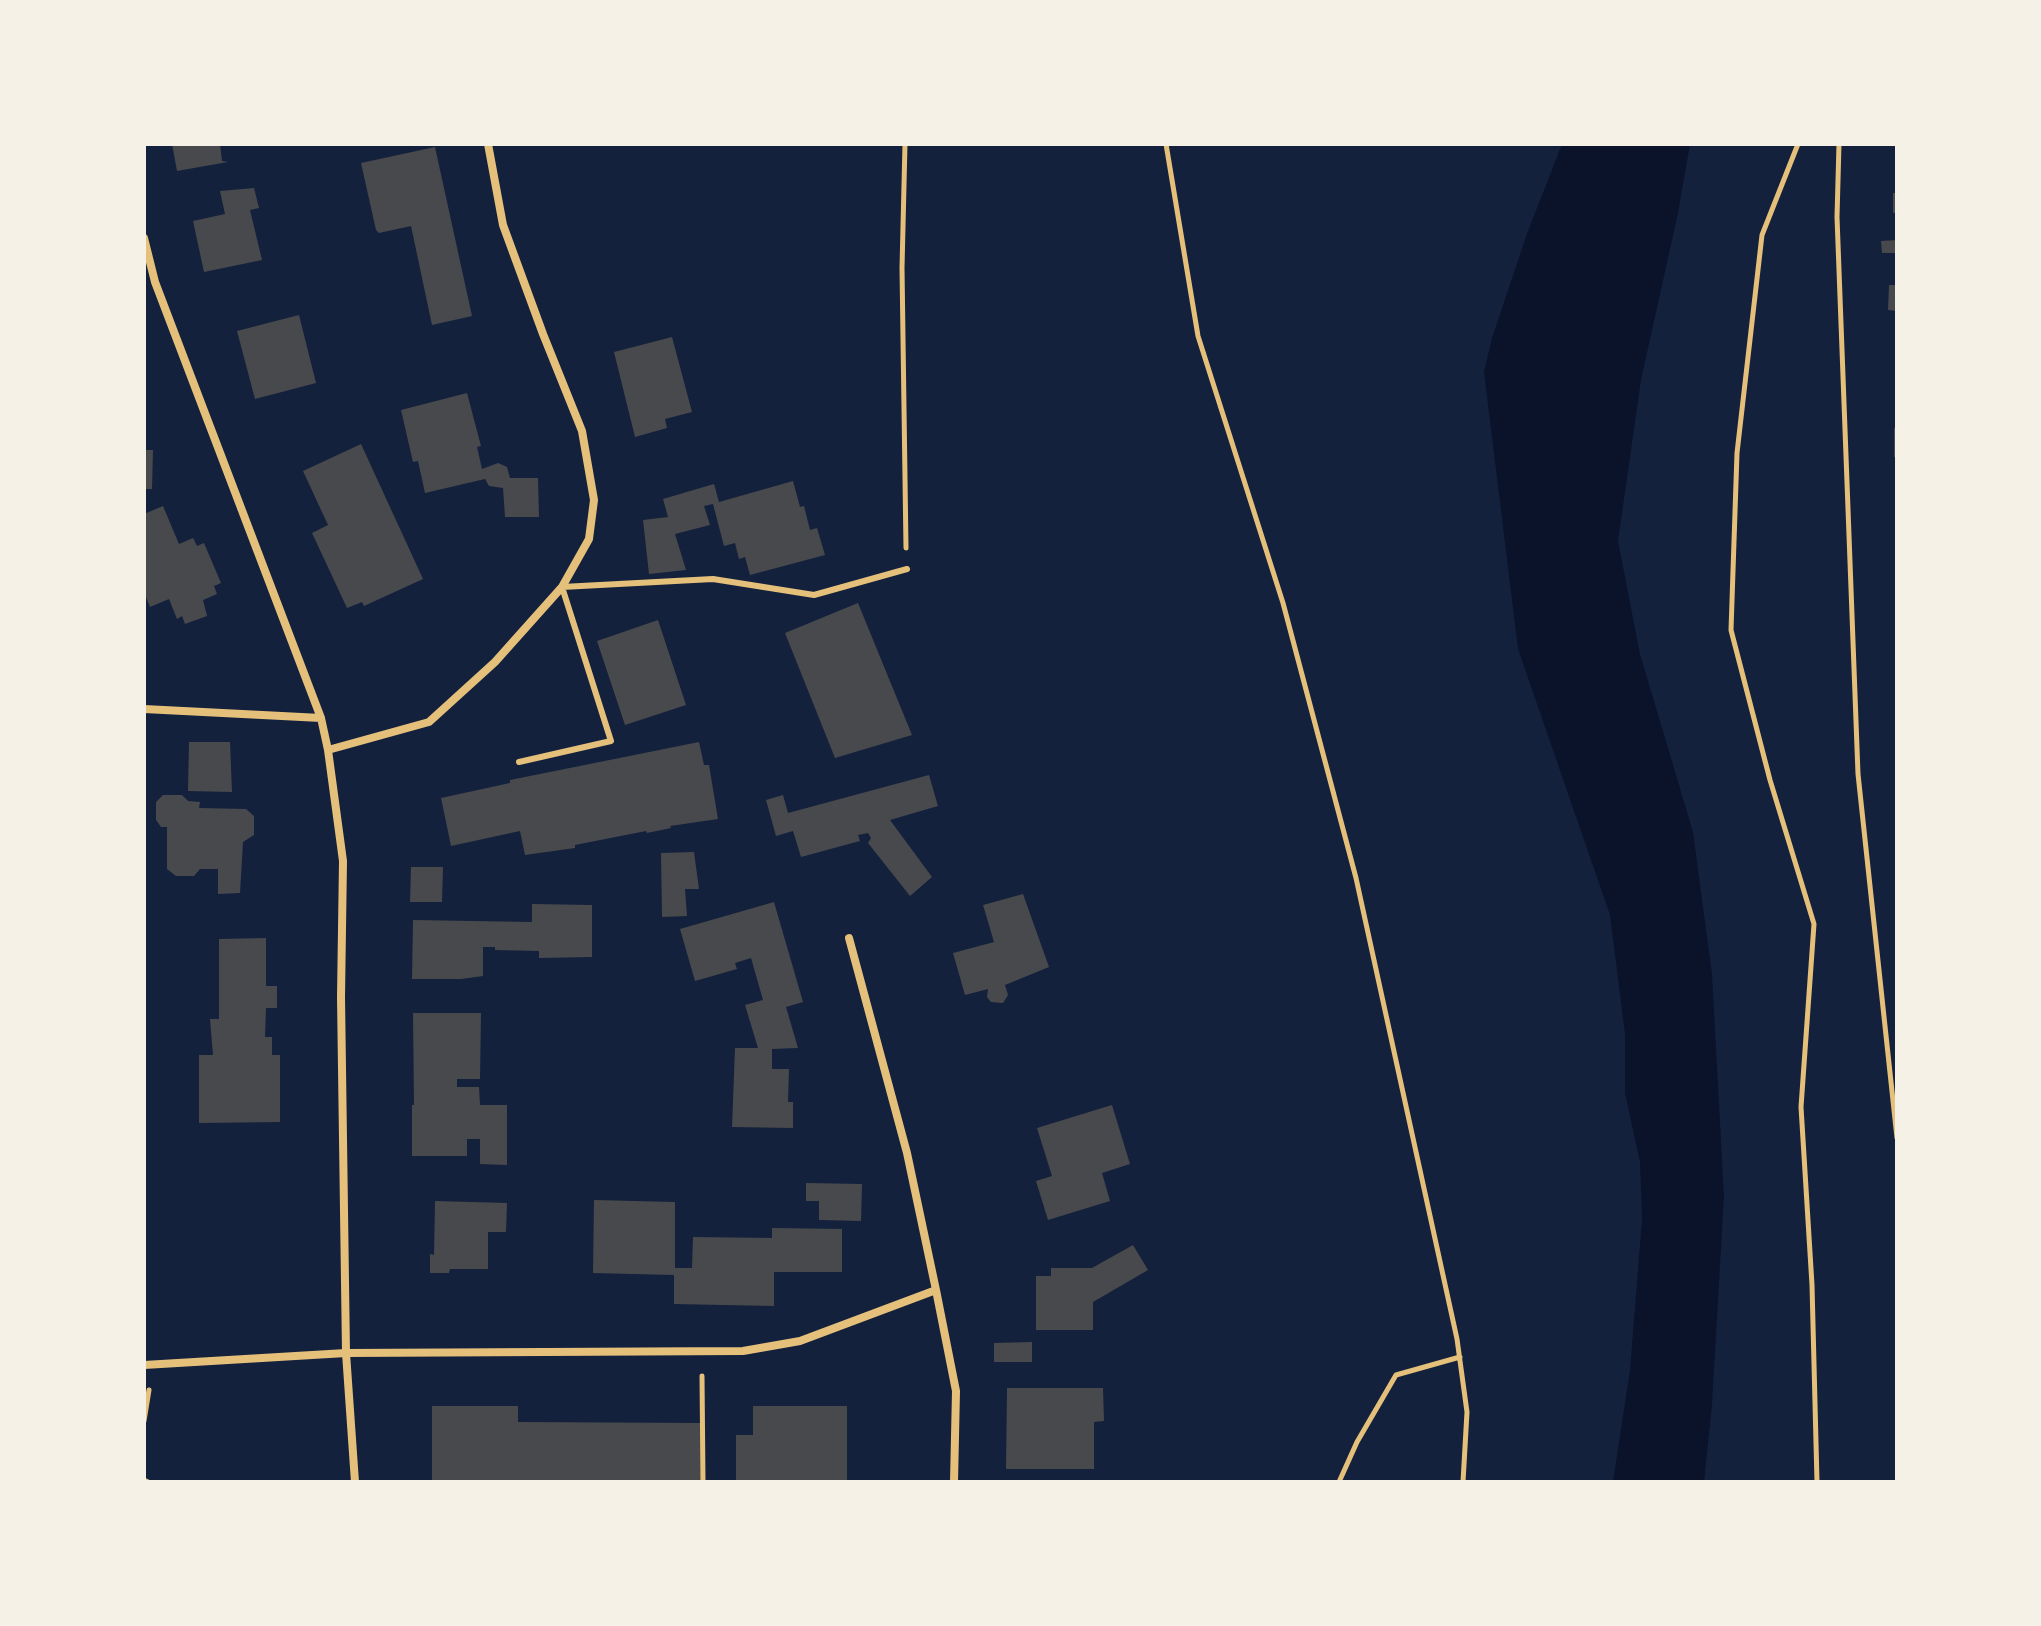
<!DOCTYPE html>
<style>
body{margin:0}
#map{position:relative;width:2041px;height:1626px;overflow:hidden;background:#14213d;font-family:"Exo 2",sans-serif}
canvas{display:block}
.frame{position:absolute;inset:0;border:146px solid #f6f1e7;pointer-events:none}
</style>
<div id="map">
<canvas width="2041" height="1626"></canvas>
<div class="frame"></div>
</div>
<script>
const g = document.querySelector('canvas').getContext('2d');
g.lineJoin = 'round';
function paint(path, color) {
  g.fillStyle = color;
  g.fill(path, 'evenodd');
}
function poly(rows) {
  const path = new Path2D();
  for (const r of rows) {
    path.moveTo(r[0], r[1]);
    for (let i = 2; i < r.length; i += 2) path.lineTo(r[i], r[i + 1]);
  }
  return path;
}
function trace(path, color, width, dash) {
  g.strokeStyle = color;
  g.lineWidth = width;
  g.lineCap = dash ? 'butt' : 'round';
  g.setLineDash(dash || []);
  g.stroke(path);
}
const water = poly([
 [1562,144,1690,144,1678,213,1641,380,1618,541,1640,654,1693,832,1712,974,1724,1196,1712,1405,1704,1482,1613,1482,1630,1370,1642,1219,1640,1162,1625,1093,1625,1034,1610,915,1518,649,1484,372,1492,338,1528,231]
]);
const building = poly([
 [172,144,220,144,222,161,228,162,177,171],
 [435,147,472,316,432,325,411,226,379,233,376,230,361,163],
 [254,188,259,208,250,210,262,260,204,272,193,221,225,214,220,191],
 [1893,193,1897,193,1897,213,1893,213],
 [1897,240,1897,253,1882,253,1881,241],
 [1889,285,1897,285,1897,311,1888,310],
 [299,315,316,383,255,399,237,331],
 [672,337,692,412,665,419,667,428,635,437,614,352],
 [467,393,481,446,477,447,482,469,498,463,507,467,510,478,538,478,539,517,505,517,503,488,489,486,485,479,425,493,418,461,413,462,401,410],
 [1894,428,1897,428,1897,457,1894,457],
 [361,444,423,579,364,606,362,602,347,608,312,533,328,525,303,471],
 [144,450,153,450,152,489,144,489],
 [793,481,800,507,804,506,810,530,817,528,825,555,750,575,745,557,739,559,735,543,724,546,713,504,704,506,710,525,675,534,686,570,649,574,643,520,668,517,663,499,714,484,719,502],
 [163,506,179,544,193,538,197,546,204,543,221,583,214,586,217,594,203,600,207,616,185,624,182,616,177,619,169,599,150,607,144,592,144,514],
 [858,603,912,735,835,758,785,633],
 [658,620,686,705,625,725,597,641],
 [189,742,230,742,232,792,188,791],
 [699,742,704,765,709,765,718,819,670,826,671,828,647,833,646,831,575,845,575,848,525,855,520,831,451,846,441,798,510,783,510,780],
 [929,775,938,806,890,820,932,877,910,896,868,843,871,838,868,833,858,835,860,841,801,857,793,831,776,836,766,800,783,795,788,813],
 [163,795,182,795,188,801,200,802,199,808,246,809,254,816,254,835,243,842,240,893,218,894,218,869,200,869,194,876,176,876,167,869,167,827,161,827,156,820,156,802],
 [694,852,699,889,685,889,687,916,662,917,661,853],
 [411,867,443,867,442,902,410,902],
 [1023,894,1049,967,1005,985,1008,995,1003,1003,991,1002,987,997,988,989,965,995,953,953,994,942,983,905],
 [774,902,803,1002,786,1007,798,1048,772,1049,772,1069,789,1069,788,1102,793,1102,793,1128,732,1127,735,1048,758,1048,745,1005,763,1000,751,958,735,963,737,969,695,981,680,929],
 [532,904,592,905,592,957,539,958,539,951,495,950,495,947,483,947,483,976,461,979,412,979,413,920,532,922],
 [266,938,266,986,277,986,277,1008,266,1008,265,1037,272,1037,272,1055,280,1055,280,1122,199,1123,199,1055,213,1055,210,1019,219,1019,219,939],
 [413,1013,481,1013,480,1079,457,1079,457,1087,479,1087,480,1105,507,1105,507,1165,480,1164,480,1139,467,1139,467,1156,412,1156,412,1105,414,1105],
 [1112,1105,1130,1164,1102,1173,1110,1201,1048,1220,1036,1181,1052,1176,1037,1128],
 [806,1183,862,1184,861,1221,819,1220,819,1201,806,1201],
 [594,1200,675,1202,675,1268,692,1268,693,1237,772,1238,772,1228,842,1229,842,1272,774,1272,774,1306,674,1304,674,1275,593,1273],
 [435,1201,507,1203,506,1232,488,1232,488,1269,450,1269,449,1273,430,1273,430,1254,434,1255],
 [1133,1245,1148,1270,1093,1302,1093,1330,1036,1330,1036,1276,1051,1276,1051,1268,1092,1268],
 [1032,1342,1032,1362,994,1362,994,1343],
 [1007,1388,1103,1388,1104,1421,1094,1422,1094,1469,1006,1469],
 [432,1406,518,1406,518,1422,701,1423,701,1482,432,1482],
 [753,1406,847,1406,847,1482,736,1481,736,1435,753,1435]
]);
const path = poly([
 [905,144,902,268,906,548],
 [1166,144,1198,336,1283,603,1356,878,1457,1339,1467,1412,1463,1482],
 [1798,144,1762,235,1737,453,1731,630,1770,780,1814,924,1801,1107,1812,1285,1817,1482],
 [1839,144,1837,217,1858,774,1897,1138],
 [702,1376,703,1482],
 [144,1421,149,1390],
 [144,1480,148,1482],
 [1339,1482,1357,1442,1396,1375,1460,1357]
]);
const service = poly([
 [519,762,611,741,562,587,713,579,814,595,907,569]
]);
const minor = poly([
 [144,238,155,282,321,718,328,750,343,861,341,997,346,1353,355,1482],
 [144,709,321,718],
 [328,750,429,722,495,662,562,587,589,539,594,500,582,431,543,334,503,225,488,144],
 [936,1290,956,1391,954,1482],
 [144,1365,346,1353,743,1351,800,1341,936,1290,907,1153,849,938]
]);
paint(water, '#0b132b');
paint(building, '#48494c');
trace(path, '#e5c07b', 5);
trace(service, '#e5c07b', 6);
trace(minor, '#e5c07b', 8);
</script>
